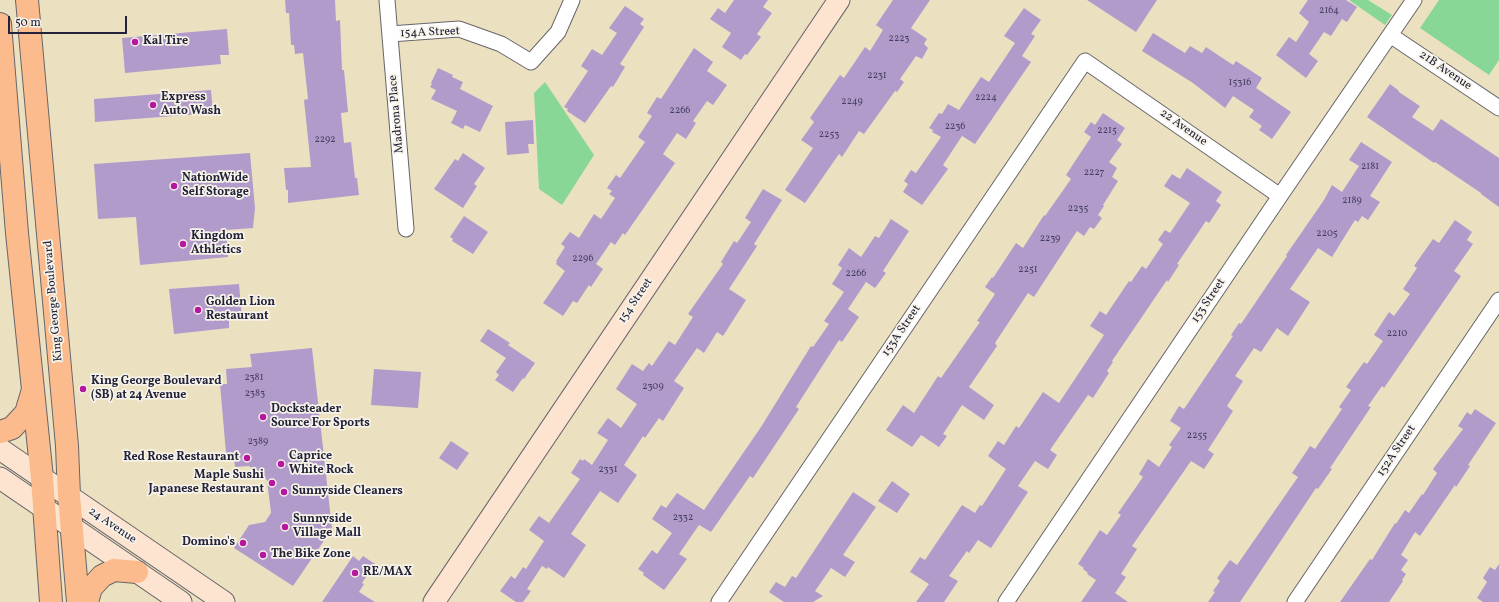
<!DOCTYPE html>
<style>
body{margin:0}
#map{position:relative;width:1499px;height:602px;overflow:hidden;background:#ebe1c0;font-family:Vollkorn,serif}
canvas{display:block}
.scale{position:absolute;left:8px;top:16px;width:119px;height:18px;box-sizing:border-box;border:2px solid #22223b;border-top:0;padding-left:5px;font-size:12px;line-height:14px;white-space:nowrap;color:#22223b;-webkit-text-stroke:3px #f7f3e8;paint-order:stroke}
</style>
<div id="map">
<canvas width="1499" height="602"></canvas>
<div class="scale">50 m</div>
</div>
<script>
const g = document.querySelector('canvas').getContext('2d');
g.lineJoin = 'round';
function paint(path, color) {
  g.fillStyle = color;
  g.fill(path, 'evenodd');
}
function poly(rows) {
  const path = new Path2D();
  for (const r of rows) {
    path.moveTo(r[0], r[1]);
    for (let i = 2; i < r.length; i += 2) path.lineTo(r[i], r[i + 1]);
  }
  return path;
}
function trace(path, color, width, dash) {
  g.strokeStyle = color;
  g.lineWidth = width;
  g.lineCap = dash ? 'butt' : 'round';
  g.setLineDash(dash || []);
  g.stroke(path);
}
function label(font, color, halo, rows, align = 'center') {
  g.font = font + ' Vollkorn,serif';
  g.lineWidth = 3.5;
  g.setLineDash([]);
  g.textBaseline = 'middle';
  g.strokeStyle = halo;
  g.fillStyle = color;
  for (const [text, x, y, turn = 0] of rows) {
    g.save();
    g.translate(x, y);
    g.rotate((+turn || 0) * Math.PI / 180);
    g.textAlign = isNaN(turn) ? turn : align;
    if (halo) g.strokeText(text, 0, 0);
    g.fillText(text, 0, 0);
    g.restore();
  }
}
const green = poly([
 [1349,0,1368,0,1392,15,1385,25],
 [1439,0,1499,0,1499,60,1489,75,1420,28],
 [545,82,594,155,562,205,539,189,534,93]
]);
const building = poly([
 [285,0,335,0,336,21,340,20,342,70,344,70,348,112,341,113,344,143,351,142,355,178,357,178,359,195,288,203,288,190,286,190,284,168,311,167,304,100,308,99,303,53,295,54,294,45,291,45,289,13,286,13],
 [734,0,768,0,763,7,772,13,757,34,761,37,747,55,745,54,741,60,722,47,731,33,710,19,718,8,725,13],
 [893,0,930,0,911,28,927,39,924,44,928,48,922,59,916,56,900,79,904,82,897,92,895,91,864,134,859,131,842,157,839,154,805,203,785,190,813,148,801,140,814,122,810,118,840,75,844,78,865,47,870,51,883,30,876,25],
 [1087,0,1157,0,1136,32],
 [1308,0,1346,0,1357,7,1347,22,1342,19,1331,36,1324,32,1309,54,1318,61,1306,78,1276,55,1289,37,1296,42,1309,22,1299,13],
 [625,6,644,19,640,24,644,27,620,64,625,67,613,87,611,86,585,123,567,111,568,109,564,107,588,71,581,66,592,49,602,55,617,33,609,28],
 [1024,8,1041,20,1031,34,1035,36,1022,56,1031,62,975,144,962,136,943,165,948,169,922,205,903,192,908,184,904,181,911,170,916,173,941,137,932,132,933,130,929,128,939,113,942,114,948,104,959,110,981,77,989,82,1015,43,1004,36],
 [227,29,229,55,220,55,221,64,125,73,122,38],
 [1153,33,1185,53,1190,46,1202,53,1206,47,1233,65,1236,61,1262,78,1256,88,1291,112,1272,139,1259,130,1262,126,1249,117,1254,110,1233,96,1225,108,1193,83,1142,51],
 [694,48,713,62,707,71,727,85,713,105,707,101,693,121,696,123,686,139,677,133,663,154,675,163,625,235,623,233,615,245,611,242,596,264,603,269,591,287,589,285,577,303,573,301,563,316,543,303,565,271,556,264,557,262,556,261,565,247,561,244,570,232,579,238,594,214,601,219,615,198,609,194,612,191,607,188,616,175,620,178,645,142,638,137,652,116,647,113,657,97,661,99],
 [438,68,453,75,452,77,463,82,460,89,493,106,480,132,465,125,463,129,451,123,457,111,431,99,436,90,430,87,432,84,431,83],
 [1390,84,1398,90,1399,92,1420,106,1412,117,1433,131,1441,119,1499,158,1499,207,1481,194,1481,193,1435,162,1434,163,1367,117],
 [211,90,213,113,95,122,94,99],
 [1103,113,1125,128,1117,140,1122,144,1109,162,1117,168,1112,177,1118,181,1103,205,1104,206,1098,215,1102,218,1094,229,1090,227,1084,236,1077,231,1034,297,1028,293,995,343,997,346,969,387,994,405,984,420,962,405,943,434,947,436,939,447,921,435,912,447,886,430,903,405,914,413,938,376,941,378,980,322,977,321,995,294,985,287,992,277,993,278,1016,243,1023,248,1044,215,1045,216,1071,179,1066,175,1091,137,1084,132,1091,122,1095,125],
 [533,120,534,144,528,144,529,153,507,155,505,122],
 [1361,142,1392,162,1370,196,1380,202,1368,220,1362,216,1358,222,1355,220,1332,257,1318,248,1290,289,1310,302,1288,336,1277,328,1261,352,1254,348,1235,376,1243,381,1227,406,1233,411,1208,450,1214,454,1204,469,1191,461,1132,546,1137,549,1121,574,1126,577,1115,593,1128,602,1081,602,1096,580,1087,574,1088,573,1083,569,1084,568,1078,564,1100,530,1107,535,1121,515,1118,513,1143,477,1139,474,1148,459,1159,467,1172,447,1169,445,1181,428,1170,421,1179,406,1184,409,1233,336,1231,335,1239,323,1241,324,1287,256,1286,255,1324,200,1332,185,1342,192,1359,166,1349,160],
 [250,153,255,208,253,228,226,230,228,257,140,265,136,217,98,219,94,164],
 [463,153,485,168,474,184,477,186,463,208,434,189,455,159,458,161],
 [1187,168,1222,192,1216,201,1221,205,1209,223,1206,221,1177,264,1179,265,1168,282,1167,280,1112,361,1113,362,1107,371,1109,373,1093,398,1088,395,1050,450,1057,455,1048,469,1035,461,1018,486,1028,492,991,548,978,540,969,553,967,551,949,576,958,581,944,602,916,602,929,584,910,572,920,557,925,560,962,505,975,513,980,505,982,506,1006,469,988,456,998,441,1004,445,1016,426,1019,428,1043,392,1059,403,1104,335,1090,326,1100,311,1106,315,1129,281,1131,282,1142,266,1146,269,1163,244,1158,240,1165,230,1170,233,1190,203,1164,186,1172,174,1180,179],
 [763,189,782,200,754,244,757,246,729,289,746,300,723,336,717,332,704,353,697,348,674,381,684,388,663,421,659,418,645,438,643,436,624,465,637,475,618,503,600,491,571,534,586,545,564,578,548,567,547,569,542,566,527,589,531,591,523,602,516,602,500,591,511,576,515,579,523,567,526,569,544,541,529,530,539,516,549,523,580,479,571,473,580,459,583,461,584,459,592,465,608,440,597,433,608,418,621,428,637,404,616,389,632,364,643,371,649,363,652,366,669,341,675,345,693,317,688,314,723,264,721,262,734,241,737,243,751,222,745,218],
 [464,216,488,232,473,254,452,241,453,239,450,237],
 [891,219,909,231,883,271,886,273,875,288,866,282,848,309,859,317,842,342,839,340,796,407,799,409,753,478,750,476,711,532,699,525,679,554,687,559,664,590,643,575,644,573,638,569,652,550,657,554,672,533,652,519,661,505,666,508,677,493,704,510,761,427,811,346,813,347,829,324,824,321,844,292,832,284,842,268,838,265,849,248,861,257,875,236,879,238],
 [1455,220,1472,232,1467,240,1473,244,1454,271,1461,276,1384,388,1382,386,1368,406,1371,407,1330,468,1332,469,1318,489,1316,488,1240,602,1208,602,1215,592,1213,591,1220,581,1217,578,1230,560,1237,565,1298,477,1292,473,1310,446,1315,449,1342,409,1339,407,1351,390,1346,387,1364,362,1367,364,1383,341,1374,335,1389,312,1394,316,1410,294,1403,289,1417,268,1414,266,1433,239,1439,243],
 [239,284,242,319,229,320,229,328,174,334,169,289],
 [488,329,510,343,508,345,535,363,524,379,523,378,513,392,495,380,499,375,496,372,506,358,480,341],
 [312,348,332,529,293,586,234,548,249,525,265,522,271,513,267,480,249,466,235,467,233,453,226,453,220,384,227,384,226,369,252,367,250,354],
 [374,369,421,372,418,408,371,405],
 [1475,409,1496,423,1468,465,1470,466,1456,487,1455,485,1420,536,1415,532,1401,555,1408,560,1401,570,1406,574,1402,580,1403,581,1389,602,1340,602,1370,559,1372,560,1395,523,1396,524,1405,510,1409,513,1422,494,1423,495,1437,473,1433,469,1463,429,1458,426,1467,412,1471,415],
 [451,441,469,453,457,470,439,458],
 [892,481,910,494,897,513,878,501],
 [853,492,876,507,843,555,855,562,845,577,831,568,815,591,823,596,813,602,784,602,769,592,776,582,785,587,792,576,796,578],
 [353,556,359,561,363,556,375,564,362,583,364,584,359,592,375,602,322,602],
 [1499,564,1499,602,1483,602,1477,598,1487,582,1483,578,1490,567,1495,570]
]);
const street = poly([
 [387,0,406,229],
 [390,34,459,29,501,44,531,62,558,32,572,0],
 [1390,35,1499,108],
 [719,602,1085,61,1280,196],
 [1006,602,1280,196,1414,0],
 [1295,602,1499,300]
]);
const secondary = poly([
 [0,449,224,602],
 [0,478,181,602],
 [434,602,839,0]
]);
const primary = poly([
 [27,0,67,446,69,496,78,602],
 [0,24,17,233,42,478,51,602],
 [0,432,12,428,26,413,32,393],
 [87,602,91,588,102,576,114,570,137,572]
]);
const markers = [
 [135,42,4,"#b5179e"],
 [153,105,4,"#b5179e"],
 [174,186,4,"#b5179e"],
 [183,244,4,"#b5179e"],
 [198,310,4,"#b5179e"],
 [83,389,4,"#b5179e"],
 [263,417,4,"#b5179e"],
 [247,458,4,"#b5179e"],
 [281,464,4,"#b5179e"],
 [272,483,4,"#b5179e"],
 [284,492,4,"#b5179e"],
 [285,527,4,"#b5179e"],
 [243,543,4,"#b5179e"],
 [263,555,4,"#b5179e"],
 [355,573,4,"#b5179e"]
];
const numberNames = [
 ["2164",1329,11],
 ["2223",899,39],
 ["2231",877,76],
 ["15316",1240,83],
 ["2224",986,98],
 ["2249",852,102],
 ["2266",680,111],
 ["2236",955,127],
 ["2215",1107,131],
 ["2253",829,135],
 ["2292",325,140],
 ["2181",1370,167],
 ["2227",1094,173],
 ["2189",1352,201],
 ["2235",1078,209],
 ["2205",1327,234],
 ["2239",1050,239],
 ["2296",583,259],
 ["2251",1028,270],
 ["2266",856,274],
 ["2210",1397,334],
 ["2381",254,378],
 ["2309",653,387],
 ["2383",255,394],
 ["2255",1197,436],
 ["2389",258,442],
 ["2331",608,470],
 ["2332",683,518]
];
const streetNames = [
 ["154A Street",430,33,-2],
 ["21B Avenue",1445,71,34],
 ["Madrona Place",397,114,-95],
 ["22 Avenue",1183,128,35],
 ["King George Boulevard",54,301,-95],
 ["154 Street",636,301,-56],
 ["153 Street",1209,301,-56],
 ["153A Street",902,331,-56],
 ["152A Street",1397,451,-56],
 ["24 Avenue",112,526,34]
];
const poiNames = [
 ["Kal Tire",143,42],
 ["Express",161,98],
 ["Auto Wash",161,112],
 ["NationWide",182,179],
 ["Self Storage",182,193],
 ["Kingdom",191,237],
 ["Athletics",191,251],
 ["Golden Lion",206,303],
 ["Restaurant",206,317],
 ["King George Boulevard",91,382],
 ["(SB) at 24 Avenue",91,396],
 ["Docksteader",271,410],
 ["Source For Sports",271,424],
 ["Caprice",289,457],
 ["White Rock",289,471],
 ["Red Rose Restaurant",239,458,"right"],
 ["Maple Sushi",264,476,"right"],
 ["Japanese Restaurant",264,490,"right"],
 ["Sunnyside Cleaners",292,492],
 ["Sunnyside",293,520],
 ["Village Mall",293,534],
 ["Domino's",235,543,"right"],
 ["The Bike Zone",271,555],
 ["RE/MAX",363,573]
];
paint(green, '#89d796');
paint(building, '#b19bcb');
trace(street, '#68656a', 17);
trace(secondary, '#68656a', 23);
trace(primary, '#68656a', 24);
trace(street, '#fff', 15);
trace(secondary, '#fde4d1', 21);
trace(primary, '#fbbb8c', 22);
for (const [x, y, r, color] of markers) {
  const dot = new Path2D();
  dot.arc(x, y, r, 0, 2 * Math.PI);
  g.fillStyle = color;
  g.fill(dot);
  trace(dot, '#f7f3e8', 1.5);
}
label('10px', '#46405f', null, numberNames);
label('12px', '#22223b', '#f7f3e8', streetNames);
label('bold 12px', '#22223b', '#f7f3e8', poiNames, 'left');
</script>
